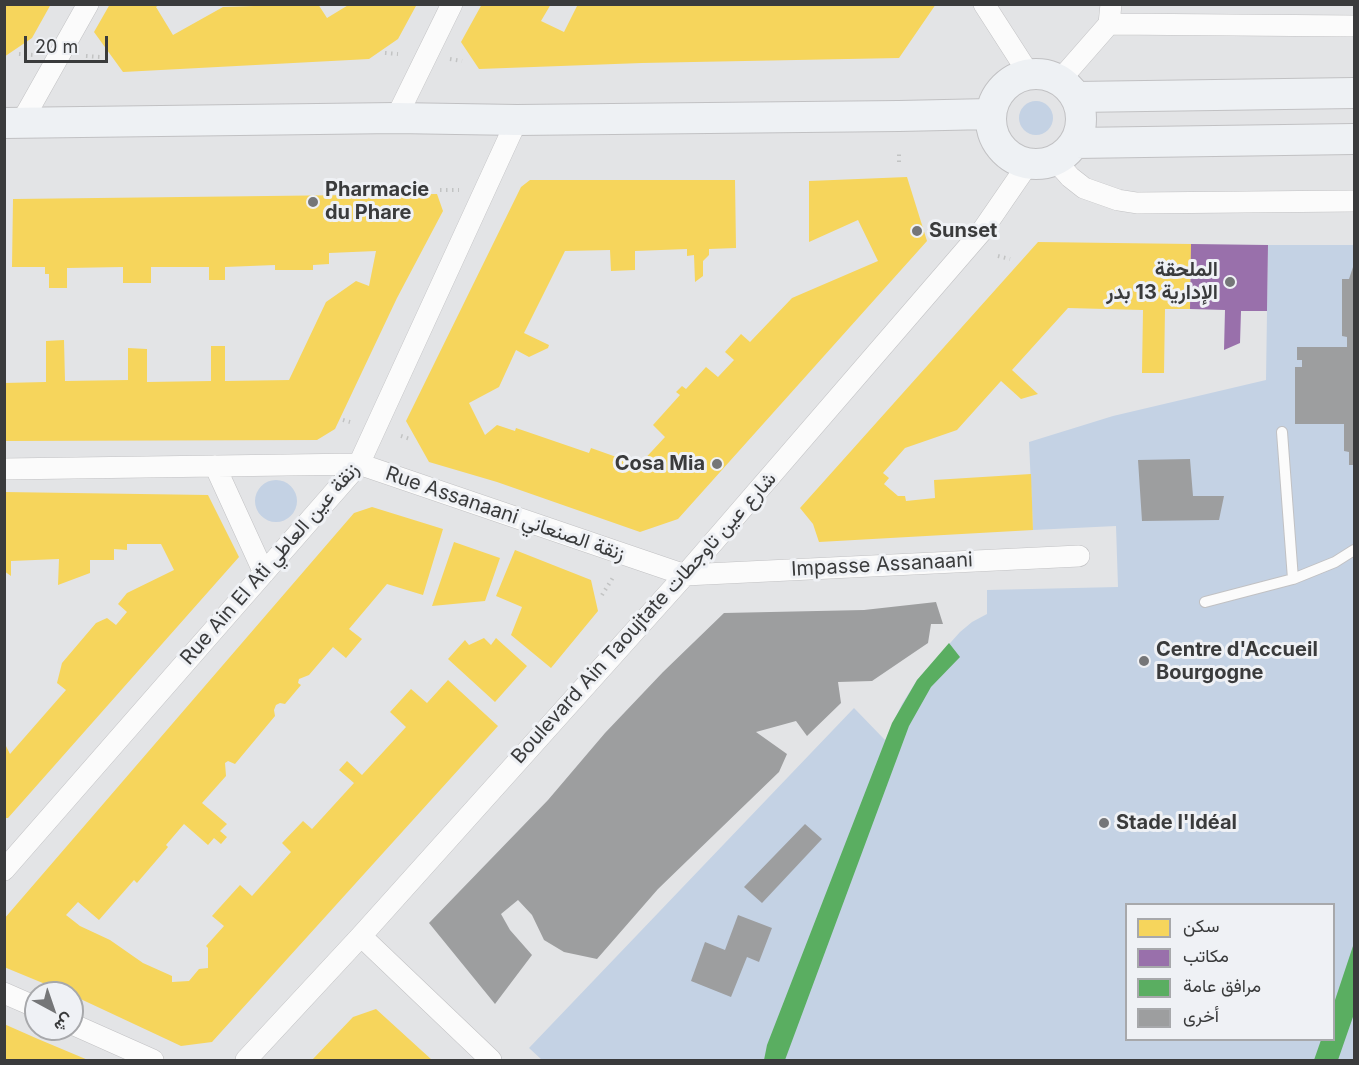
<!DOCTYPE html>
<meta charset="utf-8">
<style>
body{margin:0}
#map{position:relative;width:1359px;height:1065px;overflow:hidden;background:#e3e4e6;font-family:Inter,Vazirmatn,sans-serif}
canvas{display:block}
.frame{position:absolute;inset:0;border:6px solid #3a3b3c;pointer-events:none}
.legend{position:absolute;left:1125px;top:903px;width:210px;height:138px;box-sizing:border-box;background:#eff1f5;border:2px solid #a7a8ab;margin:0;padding:8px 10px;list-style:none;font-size:18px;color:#3a3b3c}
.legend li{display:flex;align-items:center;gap:12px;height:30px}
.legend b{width:30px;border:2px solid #a7a8ab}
.north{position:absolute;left:24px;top:981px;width:60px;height:60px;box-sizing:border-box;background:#eff1f5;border:2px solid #a7a8ab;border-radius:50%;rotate:140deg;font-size:16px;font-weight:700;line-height:24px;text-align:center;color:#3a3b3c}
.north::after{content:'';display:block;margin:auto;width:21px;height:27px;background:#757678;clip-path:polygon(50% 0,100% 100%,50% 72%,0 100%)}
.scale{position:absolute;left:24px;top:36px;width:84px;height:27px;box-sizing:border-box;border:3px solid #3a3b3c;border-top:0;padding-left:8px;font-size:18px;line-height:21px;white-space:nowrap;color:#3a3b3c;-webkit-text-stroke:4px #eff1f5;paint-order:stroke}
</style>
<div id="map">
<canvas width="1359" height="1065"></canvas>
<div class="frame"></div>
<ul class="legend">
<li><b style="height:16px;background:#f6d55c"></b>سكن</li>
<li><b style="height:16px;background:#9970ab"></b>مكاتب</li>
<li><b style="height:16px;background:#5aae61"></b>مرافق عامة</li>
<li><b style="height:16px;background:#9d9e9f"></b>أخرى</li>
</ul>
<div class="north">ش</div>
<div class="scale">20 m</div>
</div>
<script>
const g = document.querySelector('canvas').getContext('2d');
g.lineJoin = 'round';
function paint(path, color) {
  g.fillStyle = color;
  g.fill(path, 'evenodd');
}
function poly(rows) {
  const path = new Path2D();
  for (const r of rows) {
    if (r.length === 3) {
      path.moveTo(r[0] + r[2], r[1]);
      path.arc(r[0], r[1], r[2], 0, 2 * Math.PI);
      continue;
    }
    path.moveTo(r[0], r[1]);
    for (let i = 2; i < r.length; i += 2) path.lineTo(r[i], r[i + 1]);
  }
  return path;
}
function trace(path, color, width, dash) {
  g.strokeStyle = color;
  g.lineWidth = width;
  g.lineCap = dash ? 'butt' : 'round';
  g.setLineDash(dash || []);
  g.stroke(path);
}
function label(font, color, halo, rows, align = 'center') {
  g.font = font + ' Inter,Vazirmatn,sans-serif';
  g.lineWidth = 6;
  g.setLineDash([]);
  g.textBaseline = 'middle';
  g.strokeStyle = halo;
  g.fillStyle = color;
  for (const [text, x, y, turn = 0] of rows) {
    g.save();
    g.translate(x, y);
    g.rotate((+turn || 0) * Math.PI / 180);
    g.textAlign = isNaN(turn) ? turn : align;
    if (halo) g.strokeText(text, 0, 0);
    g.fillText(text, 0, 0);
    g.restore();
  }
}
const green = poly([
 [1036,118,17],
 [1268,245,1354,245,1354,1060,542,1060,529,1048,854,708,885,740,902,704,917,680,960,632,972,622,987,614,987,590,1118,587,1116,526,1033,530,1029,442,1113,416,1266,380],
 [1126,904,1334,904,1334,1040,1126,1040],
 [276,501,21]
]);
const homes = poly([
 [4,4,51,4,32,38,4,57],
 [110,4,160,4,156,7,173,35,223,7,318,4,327,18,350,4,417,4,398,39,369,59,123,72,94,32],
 [482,4,551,4,541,21,564,32,578,4,936,4,899,58,642,63,479,69,461,42],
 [907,177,927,241,678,519,640,532,497,482,429,462,406,421,521,187,530,180,735,180,736,248,709,249,709,255,703,261,703,276,695,282,694,255,687,256,687,249,635,251,635,270,611,271,610,250,565,251,524,333,549,345,548,348,529,357,516,350,499,387,469,403,485,435,497,425,515,431,516,428,589,453,591,448,639,465,665,437,653,425,680,395,676,392,682,386,686,389,706,367,718,377,734,360,725,352,741,334,750,342,792,298,878,261,858,220,809,242,809,181],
 [437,194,443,211,397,298,335,429,317,440,4,441,4,383,46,382,46,341,64,340,65,381,128,380,128,348,147,349,147,382,211,381,211,346,225,346,225,381,289,380,326,302,356,281,369,286,376,251,329,253,329,264,313,265,313,270,275,270,275,265,225,267,225,280,209,280,209,267,151,267,151,283,123,283,123,267,67,268,67,288,49,288,49,274,45,274,45,267,12,267,13,199],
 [1038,242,1191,244,1190,309,1165,309,1164,373,1142,373,1143,310,1068,308,1012,370,1038,394,1021,399,1001,381,957,430,905,448,883,473,889,478,884,484,898,496,905,496,906,501,935,498,934,480,1031,474,1033,530,819,542,813,524,800,508],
 [4,492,208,495,239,557,8,818,4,818,4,742,10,754,66,690,57,683,62,663,96,623,107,618,116,625,127,612,118,604,127,593,174,570,161,544,127,544,127,550,114,549,114,560,90,560,90,573,58,585,59,559,11,561,11,576,4,571],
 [372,507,443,529,423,595,387,584,349,629,362,639,346,658,333,647,309,675,299,679,298,683,301,685,285,704,280,703,276,705,274,710,275,716,235,764,228,761,225,763,226,776,202,803,227,824,220,831,227,837,221,844,214,838,208,845,184,824,166,845,168,847,137,883,134,880,99,920,78,902,66,915,80,926,110,940,143,963,172,976,172,982,189,981,199,969,208,968,208,948,206,946,224,926,212,916,240,885,252,896,291,852,282,843,303,821,312,829,354,783,339,770,347,761,362,775,406,727,390,712,411,689,427,703,448,680,498,726,212,1042,181,1046,72,995,72,993,67,993,4,967,4,919,354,513],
 [454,542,500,558,485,601,432,606],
 [515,550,591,580,598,611,551,668,511,635,522,607,496,596],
 [484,638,491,645,496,638,527,666,495,702,448,659,465,640,469,645],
 [376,1009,432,1060,312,1060,353,1017],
 [4,1024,38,1039,88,1060,4,1060]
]);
const offices = poly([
 [1191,244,1268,245,1267,311,1241,311,1240,343,1224,350,1225,310,1190,309]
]);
const public = poly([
 [949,643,960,657,931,687,909,726,785,1060,764,1060,767,1045,892,723,917,680],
 [1354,943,1354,1014,1338,1060,1314,1060,1321,1040,1334,1040,1334,1003]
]);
const building = poly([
 [1354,264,1354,465,1349,465,1349,452,1344,451,1344,424,1295,424,1295,367,1302,367,1302,360,1297,360,1297,347,1347,347,1347,337,1342,336,1342,279,1349,279],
 [1190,459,1193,496,1224,496,1219,520,1142,521,1138,460],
 [936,602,943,624,931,624,928,643,872,681,838,682,841,703,807,736,796,721,756,732,787,754,779,772,658,889,597,959,564,952,544,940,532,915,518,900,501,914,510,930,532,955,495,1004,429,923,548,800,605,733,663,672,724,613,864,610],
 [805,824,822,839,762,903,744,887],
 [738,915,772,928,759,962,747,957,731,997,691,981,705,942,725,950]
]);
const path = poly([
 [385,53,398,54],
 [19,54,33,55],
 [86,56,100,57],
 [450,59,462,61],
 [899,162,899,154],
 [440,190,459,190],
 [998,256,1010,259],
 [343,420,350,422],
 [401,436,410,439],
 [602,595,614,576]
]);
const lane = poly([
 [1282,432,1293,579],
 [1205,602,1293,579,1335,562,1354,550]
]);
const street = poly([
 [984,4,1029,74],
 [1109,24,1354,26],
 [1060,80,1109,24,1111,4],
 [396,118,452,4],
 [21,123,88,4],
 [1055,160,1070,177,1084,188,1118,200,1137,203,1354,201],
 [215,466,264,573],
 [4,469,359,464,685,575,1079,556],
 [4,870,359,464,517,120],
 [361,936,491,1060],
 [4,993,36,1007],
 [72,1024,153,1060],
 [246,1060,361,936,685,575,982,231,1028,164]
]);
const secondary = poly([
 [1036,119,45],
 [1076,97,1354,93],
 [4,123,396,118,517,120,899,116,990,114],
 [1075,143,1354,139]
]);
const markers = [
 [313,202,6,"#757678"],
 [917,231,6,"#757678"],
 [1230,282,6,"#757678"],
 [717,464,6,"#757678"],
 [1144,661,6,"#757678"],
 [1104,823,6,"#757678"]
];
const poiNames = [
 ["Pharmacie",325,190],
 ["du Phare",325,213],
 ["Sunset",929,231],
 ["الملحقة",1218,270,"right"],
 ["الإدارية 13 بدر",1218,293,"right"],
 ["Cosa Mia",705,464,"right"],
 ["Centre d'Accueil",1156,650],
 ["Bourgogne",1156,673],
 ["Stade l'Idéal",1116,823]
];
const streetNames = [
 ["Rue Assanaani زنقة الصنعاني",505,514,19],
 ["Rue Ain El Ati زنقة عين العاطي",270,564,-49],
 ["Impasse Assanaani",882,565,-3],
 ["Boulevard Ain Taoujtate شارع عين تاوجطات",644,618,-48]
];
paint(green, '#c4d2e4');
paint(homes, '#f6d55c');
paint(offices, '#9970ab');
paint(public, '#5aae61');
paint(building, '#9d9e9f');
trace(lane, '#c1c1c3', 12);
trace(street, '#c1c1c3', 22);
trace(secondary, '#c1c1c3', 32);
trace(path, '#c2c3c3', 4, [1.5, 4.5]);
trace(lane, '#fbfbfb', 10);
trace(street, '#fbfbfb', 21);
trace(secondary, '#eef1f4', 30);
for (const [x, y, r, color] of markers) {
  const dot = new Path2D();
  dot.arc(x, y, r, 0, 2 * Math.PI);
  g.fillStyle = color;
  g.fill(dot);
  trace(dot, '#eff1f5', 2);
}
label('bold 20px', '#3a3b3c', '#eff1f5', poiNames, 'left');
label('20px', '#3a3b3c', '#eff1f5', streetNames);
</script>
